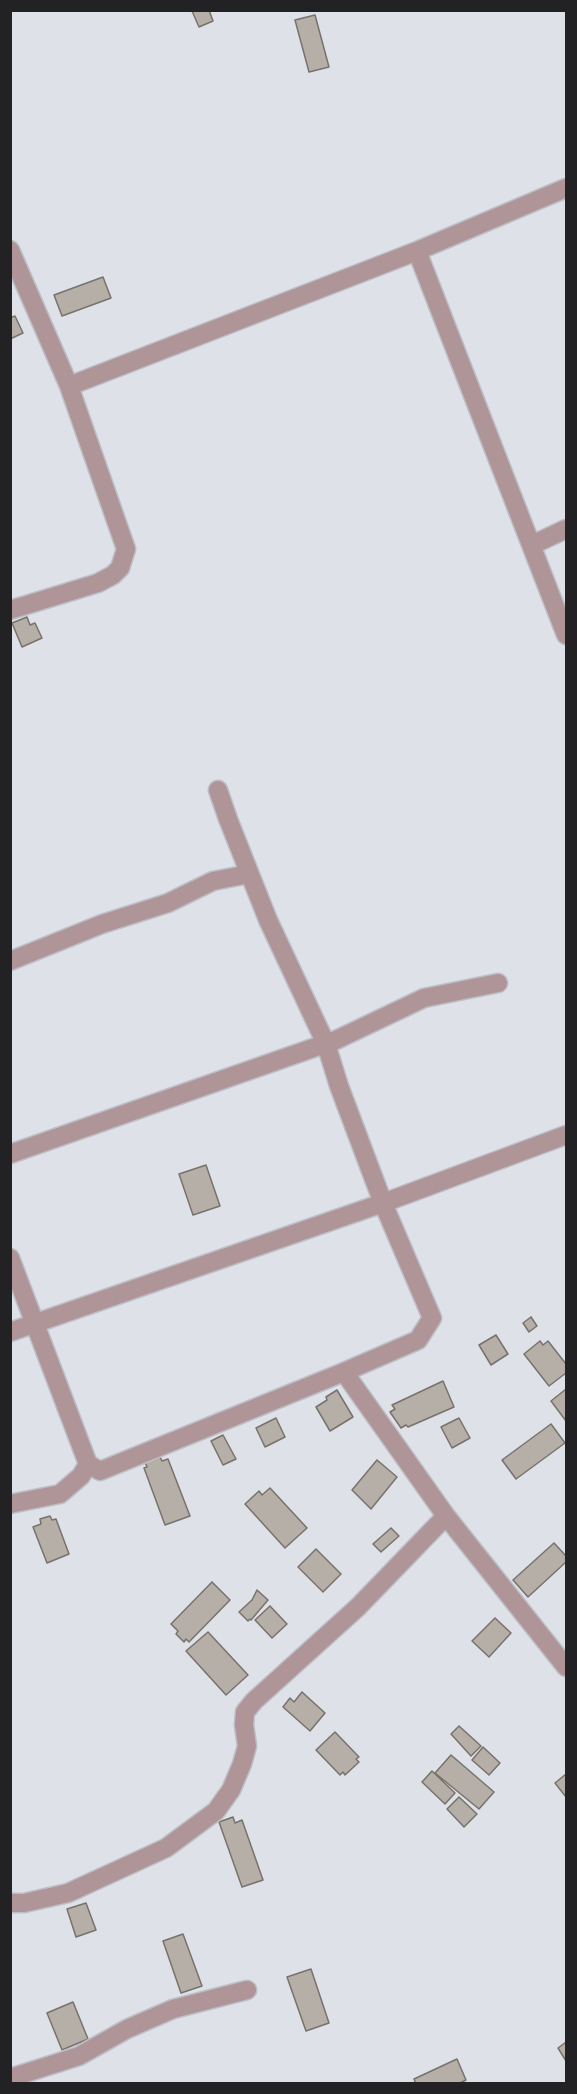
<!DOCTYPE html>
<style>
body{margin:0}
#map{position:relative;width:577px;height:2094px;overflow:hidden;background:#dfe1e9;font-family:Overpass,sans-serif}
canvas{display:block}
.frame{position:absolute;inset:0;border:12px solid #222225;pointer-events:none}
</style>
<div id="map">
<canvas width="577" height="2094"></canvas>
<div class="frame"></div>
</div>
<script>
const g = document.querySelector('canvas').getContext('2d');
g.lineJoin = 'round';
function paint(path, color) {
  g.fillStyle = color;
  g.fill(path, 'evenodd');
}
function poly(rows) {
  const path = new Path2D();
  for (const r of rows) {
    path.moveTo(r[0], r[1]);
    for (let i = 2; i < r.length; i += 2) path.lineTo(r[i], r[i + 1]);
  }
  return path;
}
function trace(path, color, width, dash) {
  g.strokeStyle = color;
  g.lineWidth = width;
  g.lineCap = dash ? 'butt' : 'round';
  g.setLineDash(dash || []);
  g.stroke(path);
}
const building = poly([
 [209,10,213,21,199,27,192,11,209,10],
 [315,15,329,67,309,72,295,20,315,15],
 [103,277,111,298,62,316,54,295,103,277],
 [15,316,23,333,10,339,10,318,15,316],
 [27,617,30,625,35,623,42,638,22,647,12,623,27,617],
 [206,1165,220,1206,193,1215,179,1174,206,1165],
 [531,1317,537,1326,529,1332,523,1323,531,1317],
 [496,1335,508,1354,491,1365,479,1345,496,1335],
 [540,1341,543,1345,548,1341,566,1364,566,1373,549,1386,524,1354,540,1341],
 [443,1381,454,1407,408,1427,406,1425,401,1428,390,1412,395,1409,392,1405,443,1381],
 [566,1389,566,1421,551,1401,566,1389],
 [337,1390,353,1417,330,1431,316,1407,327,1400,326,1397,337,1390],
 [276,1418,285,1437,265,1447,256,1428,276,1418],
 [459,1418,470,1438,452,1448,441,1427,459,1418],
 [551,1424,565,1443,516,1479,502,1460,551,1424],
 [223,1435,236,1459,223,1465,211,1441,223,1435],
 [160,1457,162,1461,168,1459,190,1516,165,1525,144,1468,147,1467,145,1462,160,1457],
 [377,1460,397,1477,371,1509,352,1490,377,1460],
 [270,1488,307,1528,285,1548,245,1504,259,1491,262,1495,270,1488],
 [50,1516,52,1520,56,1519,69,1554,47,1563,33,1527,41,1524,40,1519,50,1516],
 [391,1528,399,1536,381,1552,373,1544,391,1528],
 [554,1543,566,1556,566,1562,528,1597,513,1580,554,1543],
 [316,1549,341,1574,323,1592,298,1567,316,1549],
 [212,1582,230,1600,189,1642,186,1639,184,1642,176,1634,178,1631,171,1624,212,1582],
 [257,1590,268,1600,251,1620,250,1619,248,1621,239,1612,252,1600,257,1590],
 [270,1606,287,1624,272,1638,255,1620,270,1606],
 [495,1618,511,1633,489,1657,472,1641,495,1618],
 [208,1632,248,1675,226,1695,186,1651,208,1632],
 [302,1692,325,1713,310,1731,283,1707,290,1698,294,1702,302,1692],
 [459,1726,481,1746,471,1756,451,1734,459,1726],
 [335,1732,359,1757,356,1759,359,1762,345,1775,343,1772,340,1775,316,1750,335,1732],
 [483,1747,500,1763,489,1775,472,1760,483,1747],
 [451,1755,494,1792,479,1809,435,1773,451,1755],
 [432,1771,455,1793,445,1804,422,1782,432,1771],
 [566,1774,566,1797,555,1783,566,1774],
 [459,1797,477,1814,464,1827,447,1809,459,1797],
 [233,1817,235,1823,242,1820,263,1880,242,1887,219,1822,233,1817],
 [86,1903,96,1930,76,1937,67,1909,86,1903],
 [183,1934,202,1986,181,1993,163,1941,183,1934],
 [311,1969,329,2023,306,2031,287,1977,311,1969],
 [73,2002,88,2039,62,2050,47,2013,73,2002],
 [566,2042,566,2061,558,2048,566,2042],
 [457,2059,466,2080,458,2084,416,2084,414,2079,457,2059]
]);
const minor = poly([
 [10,250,69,386],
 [417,251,566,635],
 [532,545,566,529],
 [10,610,98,583,113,575,120,568,126,549,69,386,417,251,566,188],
 [218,790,228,819,268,920,326,1044,339,1086,383,1203,432,1318,418,1340,344,1372,446,1516,566,1667],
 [10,961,102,924,168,903,213,881,249,874],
 [10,1154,336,1040,424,998,498,983],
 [10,1258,88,1464,100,1471,344,1372],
 [10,1332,383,1203,566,1135],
 [10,1504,60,1494,81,1476,88,1464],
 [10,1903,24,1903,68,1893,166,1848,216,1811,231,1790,242,1764,247,1746,244,1725,245,1712,254,1701,358,1607,446,1516],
 [10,2078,79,2056,127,2029,173,2009,247,1990]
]);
paint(building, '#b5afa8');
trace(building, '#77726b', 1.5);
trace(minor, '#bdbfc6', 21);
trace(minor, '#af9598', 18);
</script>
